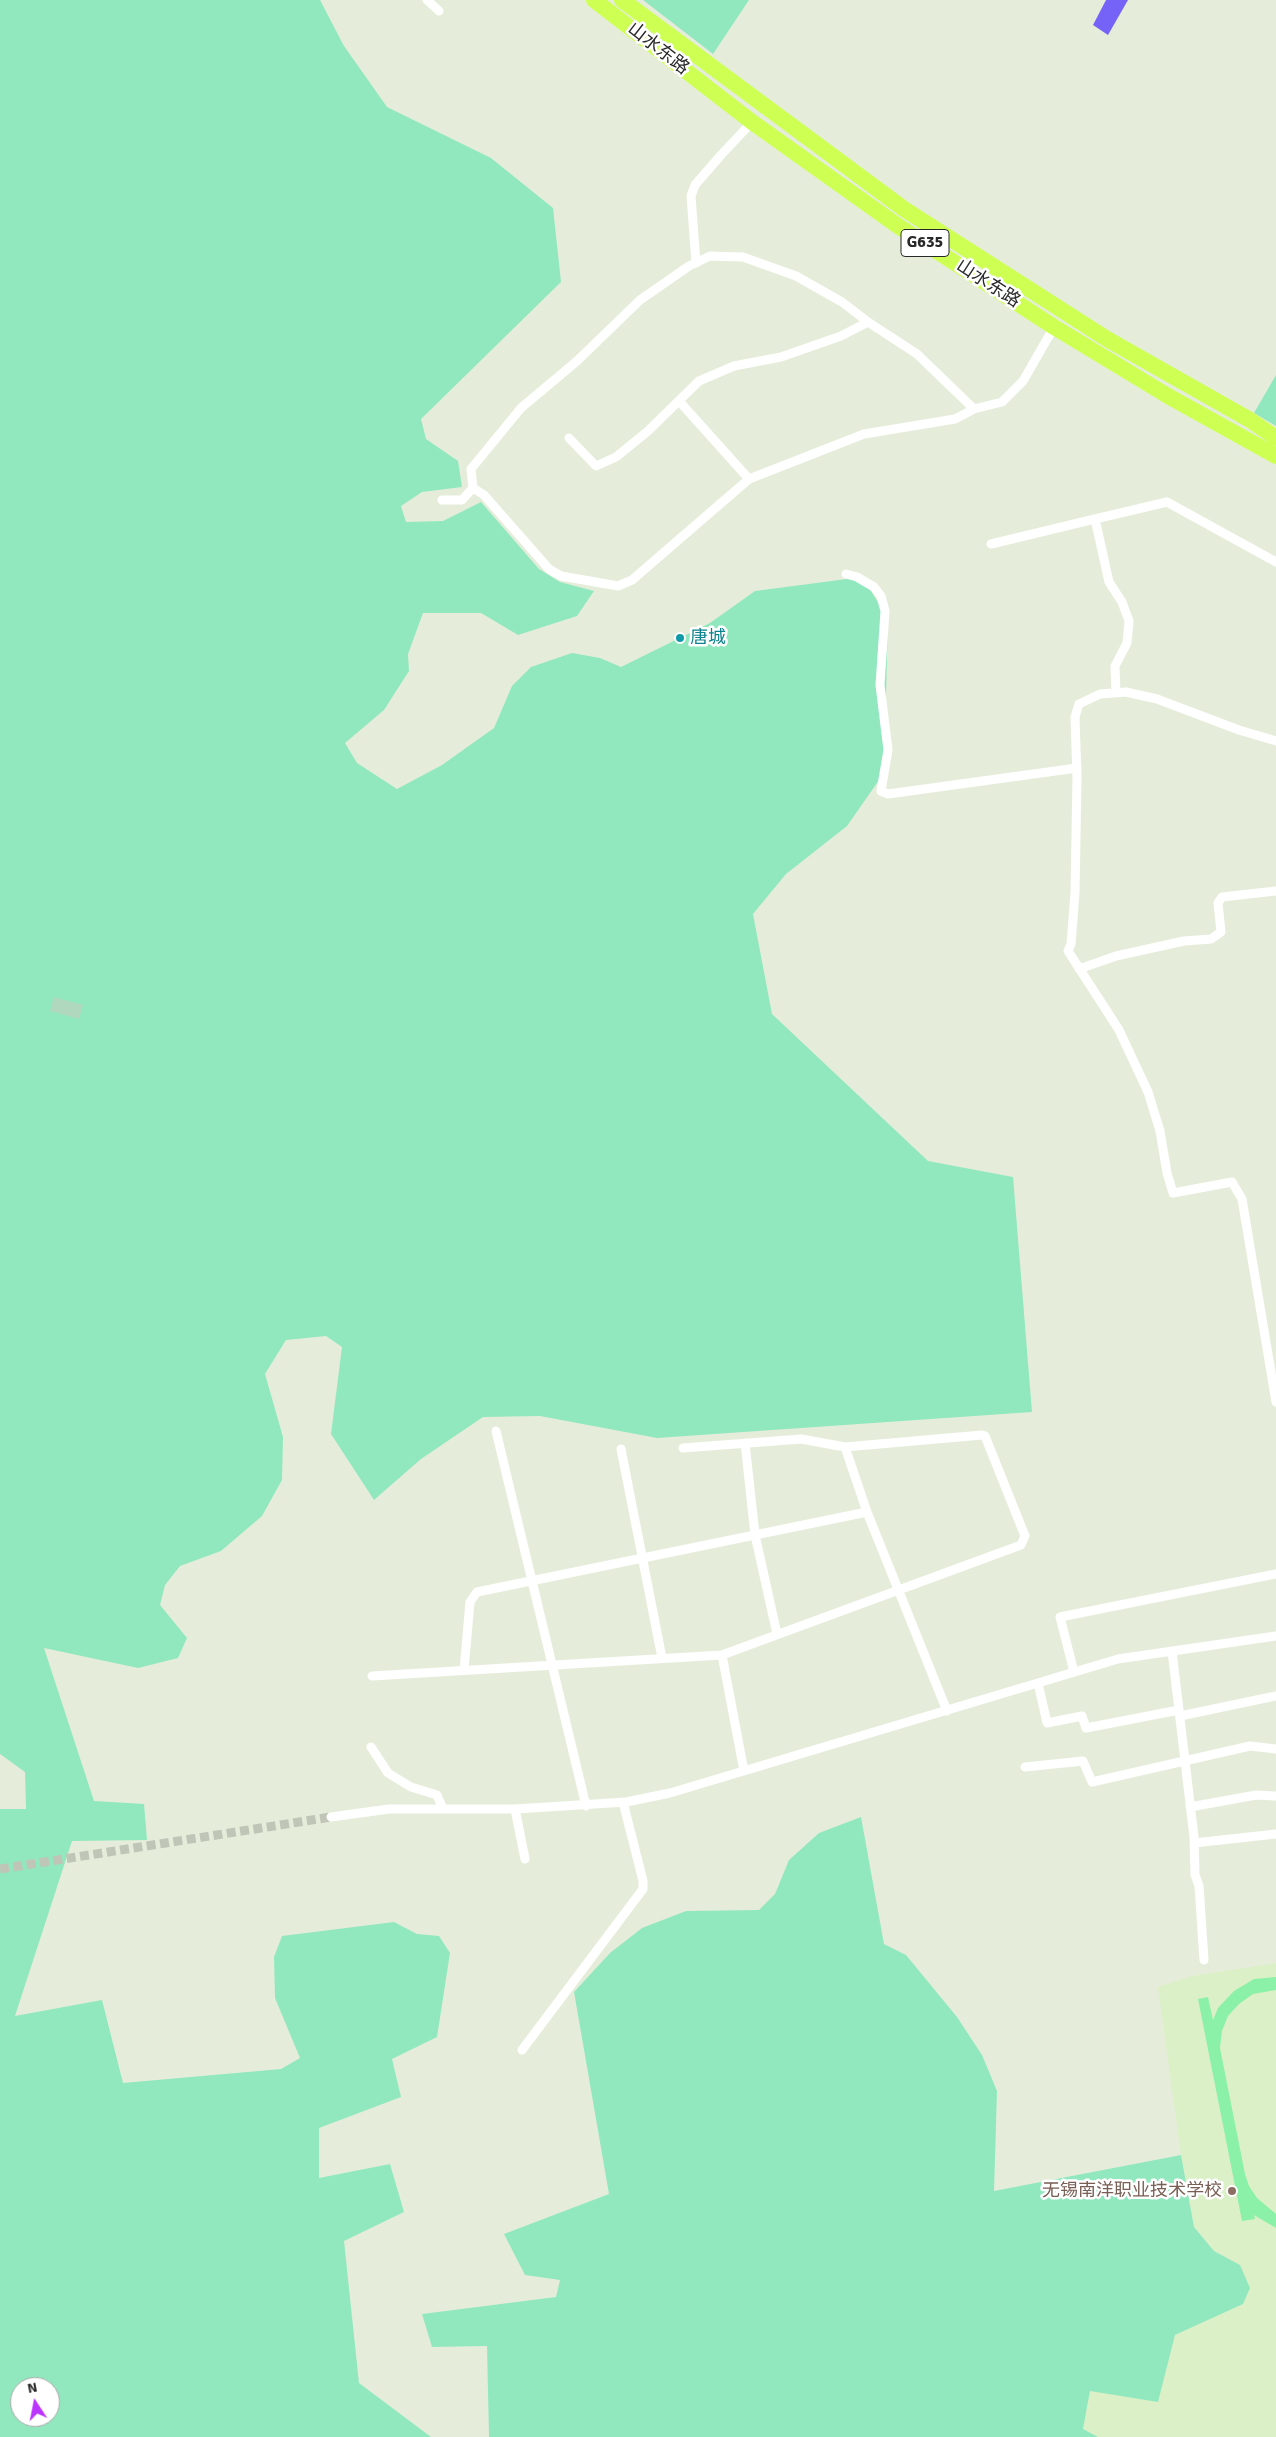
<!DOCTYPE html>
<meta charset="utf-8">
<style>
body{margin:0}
#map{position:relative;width:1276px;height:2437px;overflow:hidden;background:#e5edda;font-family:Signika,sans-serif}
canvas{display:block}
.north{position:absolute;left:10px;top:2377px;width:50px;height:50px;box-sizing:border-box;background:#fff;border:1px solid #a9a9a9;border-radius:50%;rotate:349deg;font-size:14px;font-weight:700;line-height:20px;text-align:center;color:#292929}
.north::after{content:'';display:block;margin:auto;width:18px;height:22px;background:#bb35ff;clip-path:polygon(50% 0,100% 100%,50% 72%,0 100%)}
</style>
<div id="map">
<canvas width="1276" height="2437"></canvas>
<div class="north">N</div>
</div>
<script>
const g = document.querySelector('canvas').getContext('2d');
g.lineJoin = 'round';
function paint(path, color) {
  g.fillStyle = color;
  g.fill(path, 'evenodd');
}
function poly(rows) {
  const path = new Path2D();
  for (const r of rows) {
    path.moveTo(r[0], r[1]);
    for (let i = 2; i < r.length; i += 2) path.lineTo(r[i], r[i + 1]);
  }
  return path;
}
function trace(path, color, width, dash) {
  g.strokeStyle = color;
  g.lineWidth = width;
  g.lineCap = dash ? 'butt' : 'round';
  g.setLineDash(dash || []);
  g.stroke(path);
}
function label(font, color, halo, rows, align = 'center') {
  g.font = font + ' Signika,"Noto Sans SC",sans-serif';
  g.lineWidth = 5;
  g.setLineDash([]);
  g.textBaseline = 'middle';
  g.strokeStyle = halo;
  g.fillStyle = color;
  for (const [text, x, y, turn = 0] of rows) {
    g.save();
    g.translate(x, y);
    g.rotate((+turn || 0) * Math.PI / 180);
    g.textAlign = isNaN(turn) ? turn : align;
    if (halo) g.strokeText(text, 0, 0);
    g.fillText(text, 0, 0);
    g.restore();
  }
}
const education = poly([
 [1276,1963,1276,2437,1098,2437,1083,2429,1090,2391,1158,2401,1175,2335,1243,2304,1240,2265,1214,2251,1194,2227,1181,2155,1158,1987,1192,1976]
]);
const green = poly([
 [0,0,320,0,344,46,387,107,491,158,553,208,561,282,421,419,426,439,458,461,462,487,422,492,401,506,406,522,443,521,481,502,539,569,560,582,594,591,577,616,518,635,481,613,423,613,408,654,409,671,384,710,345,743,357,763,397,789,442,765,494,728,512,686,531,667,572,653,600,658,621,667,710,623,755,591,862,577,888,618,884,773,847,826,786,874,753,914,772,1014,928,1161,1013,1177,1032,1412,657,1438,540,1416,483,1417,421,1459,374,1500,331,1434,342,1347,326,1336,286,1340,265,1374,283,1437,282,1480,262,1516,221,1551,180,1566,165,1585,160,1605,187,1638,178,1658,138,1668,44,1648,94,1801,144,1804,147,1840,72,1841,15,2016,102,2000,123,2083,281,2069,300,2058,275,1998,274,1957,282,1936,394,1922,417,1934,439,1936,450,1953,437,2037,392,2059,401,2097,319,2128,319,2178,390,2164,404,2212,344,2241,359,2383,431,2437,0,2437,0,1809,26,1809,25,1772,0,1754],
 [20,2387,50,2387,50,2417,20,2417],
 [643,0,749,0,713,54],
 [1276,375,1276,426,1254,413],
 [861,1817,884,1944,906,1955,957,2017,982,2055,997,2091,994,2191,1181,2155,1194,2227,1214,2251,1240,2265,1250,2288,1243,2304,1175,2335,1158,2402,1090,2391,1083,2429,1098,2437,489,2437,487,2346,432,2347,422,2314,556,2297,560,2280,525,2275,504,2234,609,2194,574,1992,610,1953,642,1928,686,1911,759,1910,775,1894,789,1860,819,1833]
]);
const cemetery = poly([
 [54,997,83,1005,79,1019,50,1011]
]);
const pitch = poly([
 [1276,1977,1276,1990,1253,1994,1239,2004,1228,2016,1222,2031,1220,2048,1245,2174,1249,2186,1257,2198,1276,2214,1276,2228,1254,2215,1255,2219,1242,2221,1198,1999,1208,1997,1213,2020,1218,2008,1234,1991,1254,1979]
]);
const water = poly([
 [1106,0,1128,0,1108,35,1093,25]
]);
const streetTunnel = poly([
 [0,1869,331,1817]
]);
const street = poly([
 [427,0,439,11],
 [696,263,691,196,695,185,721,155,752,122],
 [679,401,749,479,864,434,955,419,974,409],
 [569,438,596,466,616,457,648,431,699,381,734,366,781,357,841,336,868,322,917,354,974,409,1002,402,1023,381,1054,327],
 [473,488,484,495,549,569,561,576,618,586,632,580,749,479],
 [442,500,462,500,473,488,471,469,521,408,577,361,640,300,689,266,710,256,743,257,796,276,842,302,868,322],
 [991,544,1095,519],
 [846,574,857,577,874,587,881,596,885,611,880,685,888,750,881,791,888,794,1077,768],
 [1116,693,1115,666,1127,643,1129,621,1122,602,1109,582,1095,519,1167,502,1276,562],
 [1276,741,1239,730,1157,699,1126,692,1100,694,1079,704,1075,717,1077,777,1075,893,1071,944,1068,951,1119,1030,1148,1092,1160,1131,1167,1173,1173,1193,1232,1182,1242,1199,1276,1402],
 [1079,969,1116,956,1184,941,1211,939,1221,932,1218,903,1222,897,1276,891],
 [496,1431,586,1806],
 [745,1443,755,1535,777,1634],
 [845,1447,867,1512,947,1711],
 [621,1449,662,1658],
 [1172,1651,1194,1837,1195,1875,1199,1886,1204,1960],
 [722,1655,744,1771],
 [464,1670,470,1602,477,1592,867,1512],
 [1074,1672,1060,1617,1276,1574],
 [372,1676,722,1655,1021,1545,1025,1536,985,1436,982,1435,845,1447,801,1439,683,1448],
 [1038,1683,1047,1723,1082,1716,1086,1728,1179,1710],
 [1180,1716,1276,1696],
 [371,1747,388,1773,411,1787,437,1795,443,1809],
 [1025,1767,1083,1761,1092,1782,1250,1746,1276,1749],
 [1190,1807,1256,1795,1276,1796],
 [515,1809,525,1859],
 [331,1817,389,1809,515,1809,626,1802,670,1793,1118,1659,1276,1636],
 [1194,1843,1276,1834],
 [522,2050,643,1889,643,1881,623,1802]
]);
const highway = poly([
 [594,0,752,122,898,226,1054,327,1168,396,1276,456],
 [622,0,904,209,1107,339,1250,420,1276,438]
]);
const markers = [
 [680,638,5,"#0f9aa8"],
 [1232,2191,5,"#8d6e63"]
];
const shields = [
 [925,243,48]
];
const shieldNames = [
 ["G635",925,243]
];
const streetNames = [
 ["山水东路",658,49,38],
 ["山水东路",988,284,33]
];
const cultureNames = [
 ["唐城",690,638]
];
const educationNames = [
 ["无锡南洋职业技术学校",1222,2191]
];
paint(education, '#dbf0c7');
paint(green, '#91e8be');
paint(cemetery, '#afd8be');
paint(pitch, '#8cf1a8');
paint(water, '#7563f8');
trace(streetTunnel, '#bfc6b7', 9, [9, 4.5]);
trace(street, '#fff', 9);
trace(highway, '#ceff53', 16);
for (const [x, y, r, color] of markers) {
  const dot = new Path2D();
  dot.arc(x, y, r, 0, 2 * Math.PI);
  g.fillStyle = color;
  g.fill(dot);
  trace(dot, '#fff', 2);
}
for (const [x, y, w] of shields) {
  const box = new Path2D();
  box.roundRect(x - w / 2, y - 13.5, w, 27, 4);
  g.fillStyle = '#fff';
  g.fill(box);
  trace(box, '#292929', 1);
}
label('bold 16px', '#292929', null, shieldNames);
label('18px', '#292929', '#fff', streetNames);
label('18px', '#0d838f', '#fff', cultureNames, 'left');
label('18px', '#785e54', '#fff', educationNames, 'right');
</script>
